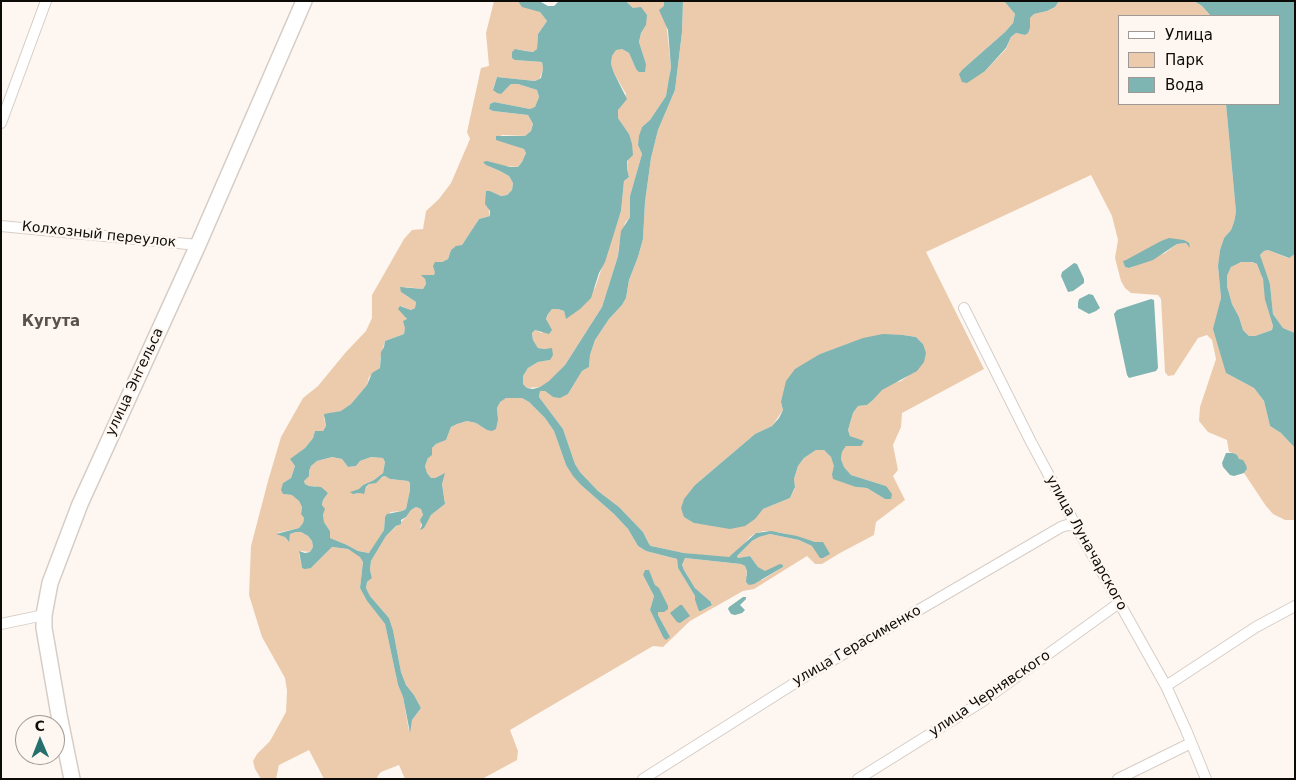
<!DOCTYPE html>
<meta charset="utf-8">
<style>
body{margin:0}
#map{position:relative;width:1296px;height:780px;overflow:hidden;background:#fef7f1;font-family:"DejaVu Sans",sans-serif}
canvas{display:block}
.frame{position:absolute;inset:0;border:2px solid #0d0b08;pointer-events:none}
.legend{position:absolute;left:1118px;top:15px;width:162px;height:90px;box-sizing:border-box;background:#fef7f1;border:1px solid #9e9994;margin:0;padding:6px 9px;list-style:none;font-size:15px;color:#0d0b08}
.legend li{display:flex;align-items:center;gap:10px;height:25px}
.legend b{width:25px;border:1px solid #9e9994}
.north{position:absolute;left:15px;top:715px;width:50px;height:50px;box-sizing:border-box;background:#fef7f1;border:1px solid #9e9994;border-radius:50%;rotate:359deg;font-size:14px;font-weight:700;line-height:20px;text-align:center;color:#0d0b08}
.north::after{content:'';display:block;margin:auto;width:18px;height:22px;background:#256f6d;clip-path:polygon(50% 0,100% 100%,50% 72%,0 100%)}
</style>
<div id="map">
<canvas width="1296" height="780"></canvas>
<div class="frame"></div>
<ul class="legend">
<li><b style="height:6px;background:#fff"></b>Улица</li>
<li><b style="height:14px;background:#eccbad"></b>Парк</li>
<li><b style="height:14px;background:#7eb4b1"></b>Вода</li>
</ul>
<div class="north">С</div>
</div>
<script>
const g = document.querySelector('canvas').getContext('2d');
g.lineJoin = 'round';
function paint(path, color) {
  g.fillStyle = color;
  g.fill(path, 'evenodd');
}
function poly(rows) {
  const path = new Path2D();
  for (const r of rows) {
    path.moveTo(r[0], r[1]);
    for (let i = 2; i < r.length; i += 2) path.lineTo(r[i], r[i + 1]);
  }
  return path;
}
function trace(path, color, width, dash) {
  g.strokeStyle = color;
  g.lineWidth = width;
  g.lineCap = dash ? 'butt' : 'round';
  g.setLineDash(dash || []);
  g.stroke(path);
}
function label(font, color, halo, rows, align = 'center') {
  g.font = font + ' "DejaVu Sans",sans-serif';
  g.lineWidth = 5;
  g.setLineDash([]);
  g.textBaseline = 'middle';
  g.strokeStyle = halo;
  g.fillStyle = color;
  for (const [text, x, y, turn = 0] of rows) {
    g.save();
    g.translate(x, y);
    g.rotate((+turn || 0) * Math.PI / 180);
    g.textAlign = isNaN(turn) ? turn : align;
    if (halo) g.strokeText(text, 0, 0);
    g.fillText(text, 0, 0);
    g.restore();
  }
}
const green = poly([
 [494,1,518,1,540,12,547,21,538,34,537,49,533,52,515,49,515,60,542,62,543,69,540,78,535,81,497,77,493,89,505,90,511,84,518,84,537,90,539,97,535,108,530,109,494,102,490,104,489,109,493,111,528,115,533,124,531,131,525,136,502,135,496,139,524,149,526,153,522,162,518,167,487,165,500,171,509,176,513,183,512,190,507,195,501,196,490,191,487,201,490,216,479,219,462,245,451,250,448,259,442,262,434,275,422,275,425,279,426,284,423,289,405,287,401,292,416,302,415,308,411,310,401,306,407,320,404,334,385,341,380,359,380,368,369,377,367,385,351,404,342,411,332,413,324,418,326,426,323,431,315,431,313,438,305,448,291,459,295,466,291,478,283,483,283,494,293,495,299,501,302,507,301,514,304,518,303,523,299,528,277,533,285,537,288,541,290,534,296,532,301,532,308,536,312,541,313,547,310,552,300,551,299,554,302,568,311,568,332,547,348,549,360,556,363,562,360,588,367,601,385,624,398,685,403,697,409,731,412,720,421,708,414,695,406,685,401,672,393,630,389,618,370,596,366,588,367,582,372,578,370,570,371,561,386,536,406,517,411,510,416,507,421,509,423,515,420,529,431,515,445,504,442,484,444,474,435,478,431,478,427,473,425,466,432,448,436,444,446,440,451,427,457,424,467,421,476,423,487,430,498,419,497,408,500,401,506,398,522,398,529,402,545,418,554,431,566,465,581,485,614,514,628,529,638,546,646,551,677,559,678,568,695,596,695,600,701,611,712,605,712,603,695,588,684,570,682,565,685,558,741,564,745,566,747,571,746,576,762,580,783,567,768,570,765,572,758,567,750,556,738,558,737,556,752,541,759,537,770,534,799,540,812,546,820,542,815,542,783,533,764,531,756,533,750,537,736,553,729,557,725,558,684,553,651,546,649,544,643,532,619,507,598,491,580,472,575,464,563,429,539,397,540,391,545,391,553,397,568,394,582,371,589,367,590,355,595,340,609,319,622,305,626,298,629,280,638,257,643,239,645,202,651,158,658,130,675,90,682,32,683,1,1004,1,1015,14,1013,23,1005,32,963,69,985,71,1006,49,1011,37,1016,33,1025,35,1030,28,1030,18,1034,14,1047,11,1055,7,1059,1,1194,1,1202,6,1211,16,1120,16,1120,104,1226,104,1236,212,1234,222,1231,230,1224,238,1220,250,1218,267,1221,298,1219,309,1226,373,1254,388,1264,401,1270,426,1281,433,1295,448,1295,520,1285,520,1273,514,1266,506,1244,473,1247,469,1233,453,1229,452,1227,440,1208,432,1199,421,1200,407,1216,359,1212,340,1207,335,1198,338,1174,375,1168,376,1165,372,1161,299,1158,295,1131,293,1125,288,1121,281,1115,258,1118,240,1112,216,1091,175,926,252,984,369,902,413,901,427,893,445,898,470,893,476,905,500,876,522,874,535,840,553,822,564,815,564,807,556,754,589,743,591,690,621,663,647,653,646,510,730,518,751,517,760,482,779,405,779,399,765,381,772,377,777,378,779,324,779,309,750,279,765,276,779,261,779,255,769,253,761,257,754,270,741,286,712,287,691,285,678,262,637,249,595,251,546,268,481,281,437,303,398,318,386,346,352,366,331,372,318,372,295,404,239,412,230,423,229,426,211,439,199,451,183,470,139,467,132,481,68,489,66,486,33],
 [1184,240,1189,247,1186,243,1177,244,1165,253,1130,268,1125,267,1124,264,1161,241],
 [903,335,916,337,923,344,908,376,901,381,890,384,881,390,873,400,867,405,858,406,853,413,848,430,850,436,864,442,853,446,846,446,842,452,841,459,844,467,851,475,886,486,885,499,867,488,856,487,832,474,835,466,831,457,824,450,816,450,804,458,798,466,794,479,795,488,790,498,763,509,710,525,694,523,681,508,685,499,695,485,755,434,772,426,783,410,781,402,820,354,862,339],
 [649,571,655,585,660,611,658,612,658,615,669,635,663,637,650,610,654,596,643,575],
 [626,1,664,1,671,68,666,96,650,120,642,127,638,145,642,154,630,196,630,217,625,223,619,245,618,256,602,307,565,365,549,382,540,387,527,388,523,384,523,376,528,368,538,362,550,360,545,349,538,348,533,340,532,333,535,330,542,333,548,314,552,309,558,309,564,311,566,318,595,288,621,211,624,181,629,177,627,169,629,134,618,118,618,110,626,94,614,73,611,64,612,56,616,49,622,49,629,53,636,69,646,64,639,42,641,33,646,25,633,8],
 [1268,250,1288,258,1295,254,1295,333,1283,328,1273,314,1270,284,1261,260,1260,255,1264,251],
 [1248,261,1257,264,1261,271,1265,289,1265,300,1273,326,1272,330,1255,336,1249,336,1243,330,1239,317,1232,304,1227,286,1227,276,1231,267,1236,263],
 [332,457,342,459,348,467,356,466,360,461,371,457,383,458,385,462,383,473,374,480,363,485,360,489,351,492,356,494,364,491,369,484,385,476,390,479,408,481,410,483,410,490,406,509,402,511,391,512,385,517,384,530,370,553,358,551,347,545,330,538,330,531,324,522,322,506,323,500,328,493,315,486,309,486,305,484,304,481,311,466,317,461]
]);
const water = poly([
 [518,1,539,1,548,6,554,6,559,1,626,1,633,8,641,7,647,15,646,25,641,33,639,42,646,64,645,72,639,72,636,69,629,53,622,49,616,50,612,56,611,64,614,73,627,99,618,110,618,118,629,134,632,144,633,155,627,161,627,169,629,177,624,181,621,211,605,262,599,273,591,298,580,309,566,319,564,311,558,309,552,309,548,314,546,319,552,330,549,334,535,330,532,333,533,340,538,348,545,349,552,348,553,355,550,360,538,362,528,368,523,376,523,384,527,388,533,389,540,387,549,381,565,365,602,307,618,256,621,231,630,217,630,196,642,154,638,145,639,136,642,127,650,120,666,96,669,78,671,68,668,30,659,10,664,6,664,1,683,1,682,32,675,90,658,130,651,158,645,202,643,239,638,257,629,280,626,298,622,305,609,319,595,340,590,355,589,367,582,371,568,394,560,398,553,397,545,391,540,391,539,397,563,429,575,464,580,472,598,491,619,507,643,532,649,544,651,546,684,553,729,557,756,533,771,531,797,536,815,542,823,542,830,554,823,558,820,558,812,546,799,540,770,534,759,537,752,541,737,556,738,558,750,556,758,567,765,571,780,564,783,565,783,567,754,584,749,585,746,582,747,571,745,566,741,564,685,558,682,565,684,570,695,588,711,602,712,605,701,611,699,611,695,600,695,596,678,568,677,559,646,551,638,546,628,529,614,514,581,485,573,476,566,465,554,431,545,418,529,402,522,398,506,398,500,402,497,408,498,419,496,429,492,431,487,430,476,423,467,421,457,424,451,427,446,440,436,444,432,448,432,455,428,458,425,466,427,473,431,478,435,478,445,473,442,484,445,504,431,515,424,528,420,530,422,525,420,520,423,515,421,509,416,507,411,510,406,517,401,520,401,524,396,526,386,536,371,561,370,570,372,578,367,582,366,588,370,596,389,618,393,630,401,672,406,685,414,695,421,708,412,720,410,733,403,697,398,685,385,624,367,601,360,588,363,562,360,557,348,549,332,547,311,568,305,569,302,568,299,551,305,553,310,552,313,547,312,541,308,536,301,532,296,532,290,534,289,542,285,537,276,534,299,528,303,523,304,518,301,514,302,507,299,501,292,495,283,494,281,490,283,483,291,478,295,466,290,459,305,448,313,438,315,431,323,431,326,426,324,414,341,411,351,404,367,385,372,373,380,368,381,352,384,347,385,341,404,334,405,328,403,321,407,319,398,309,400,306,411,310,415,308,416,302,401,292,400,287,423,289,426,284,425,279,421,275,434,275,435,272,433,266,435,262,442,262,448,259,451,250,456,246,462,245,479,219,490,216,490,211,485,204,486,191,490,191,501,196,507,195,512,190,513,183,509,176,500,171,486,165,483,162,487,161,510,167,518,167,522,162,526,153,524,149,496,140,496,136,525,136,531,131,533,124,528,115,493,111,489,109,490,104,494,102,530,109,535,107,539,97,537,90,518,84,511,84,501,94,497,93,493,90,497,77,535,81,541,78,543,69,542,62,515,60,512,58,512,52,515,49,526,51,533,52,537,49,538,34,547,21,540,12,522,7],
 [332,457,342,459,348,467,356,466,360,461,371,457,383,458,385,462,383,473,374,480,363,485,359,489,350,492,353,494,360,493,364,494,366,487,369,484,376,483,382,477,385,476,390,479,408,481,410,483,410,490,406,509,402,511,387,514,385,517,384,530,369,553,358,551,347,545,330,538,330,531,324,522,323,514,325,509,322,505,323,500,328,493,321,487,309,486,305,484,304,481,309,476,309,471,311,466,317,461],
 [1004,1,1059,1,1055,7,1047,11,1034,14,1030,18,1030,28,1028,33,1025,35,1016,33,1011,37,1006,48,985,71,967,83,962,82,959,74,963,69,1005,32,1013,23,1015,14],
 [1194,1,1295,1,1295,254,1289,258,1268,250,1264,251,1260,255,1270,284,1273,314,1283,328,1295,333,1295,448,1281,433,1270,426,1264,401,1254,388,1226,373,1213,329,1221,298,1218,266,1220,250,1224,238,1231,230,1234,222,1236,212,1226,104,1280,104,1280,16,1211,16,1202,6],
 [1241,262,1252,262,1257,264,1263,279,1265,300,1273,326,1272,330,1255,336,1249,336,1243,330,1239,317,1232,304,1227,286,1227,276,1231,267],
 [1169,238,1184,240,1189,243,1190,248,1186,243,1177,244,1153,260,1129,268,1125,267,1123,261,1126,260,1161,241],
 [1074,263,1077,264,1084,279,1084,283,1073,291,1068,292,1061,276,1062,272],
 [1089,294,1093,295,1100,308,1096,311,1089,314,1078,308,1078,303,1079,299],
 [1151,299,1154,300,1158,368,1156,371,1129,378,1127,375,1114,314,1117,310],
 [883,334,903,335,916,337,923,344,926,353,924,362,917,371,882,390,873,400,867,405,858,406,853,413,848,430,850,436,864,441,861,446,846,446,842,452,841,459,844,467,851,475,886,486,892,494,891,499,885,499,867,488,856,487,833,479,832,474,834,466,831,457,824,450,816,450,804,458,798,466,794,479,795,487,790,498,763,509,755,519,745,526,730,529,694,523,684,517,681,508,684,499,695,485,755,434,772,426,779,418,783,410,781,402,786,381,795,369,820,354,863,338],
 [1226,453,1233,453,1237,455,1239,459,1243,460,1246,465,1247,469,1244,473,1234,476,1230,475,1223,467,1222,463],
 [645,570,649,570,655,585,659,588,668,606,668,609,664,612,658,612,658,615,669,635,670,637,666,640,663,637,650,610,654,596,643,575],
 [743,597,746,597,746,599,740,605,745,610,742,613,735,615,731,614,728,609,729,607],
 [680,605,682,605,690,616,680,623,677,622,670,613]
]);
const street = poly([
 [1,123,46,1],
 [1,226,198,245],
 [964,308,1030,440,1076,526,1166,686,1186,730,1206,779],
 [1,624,44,615],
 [1166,686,1256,627,1295,606],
 [643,779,809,674,1061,527,1067,525,1076,526],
 [858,779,983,701,1119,603],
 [1118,779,1191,743]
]);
const secondary = poly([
 [72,779,59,715,44,628,44,615,50,583,80,504,198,245,304,1]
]);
const streetNames = [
 ["Колхозный переулок",99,235,6],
 ["улица Энгельса",135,382,-65],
 ["улица Луначарского",1086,543,61],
 ["улица Герасименко",857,646,-30],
 ["улица Чернявского",990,694,-34]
];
const neighbourhoodNames = [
 ["Кугута",51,322]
];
paint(green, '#eccbad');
paint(water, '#7eb4b1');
trace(street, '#d6cdc6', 12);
trace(secondary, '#d6cdc6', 18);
trace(street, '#fff', 10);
trace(secondary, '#fff', 15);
label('14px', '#0d0b08', '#fef7f1', streetNames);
label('bold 15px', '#59524c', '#fef7f1', neighbourhoodNames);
</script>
